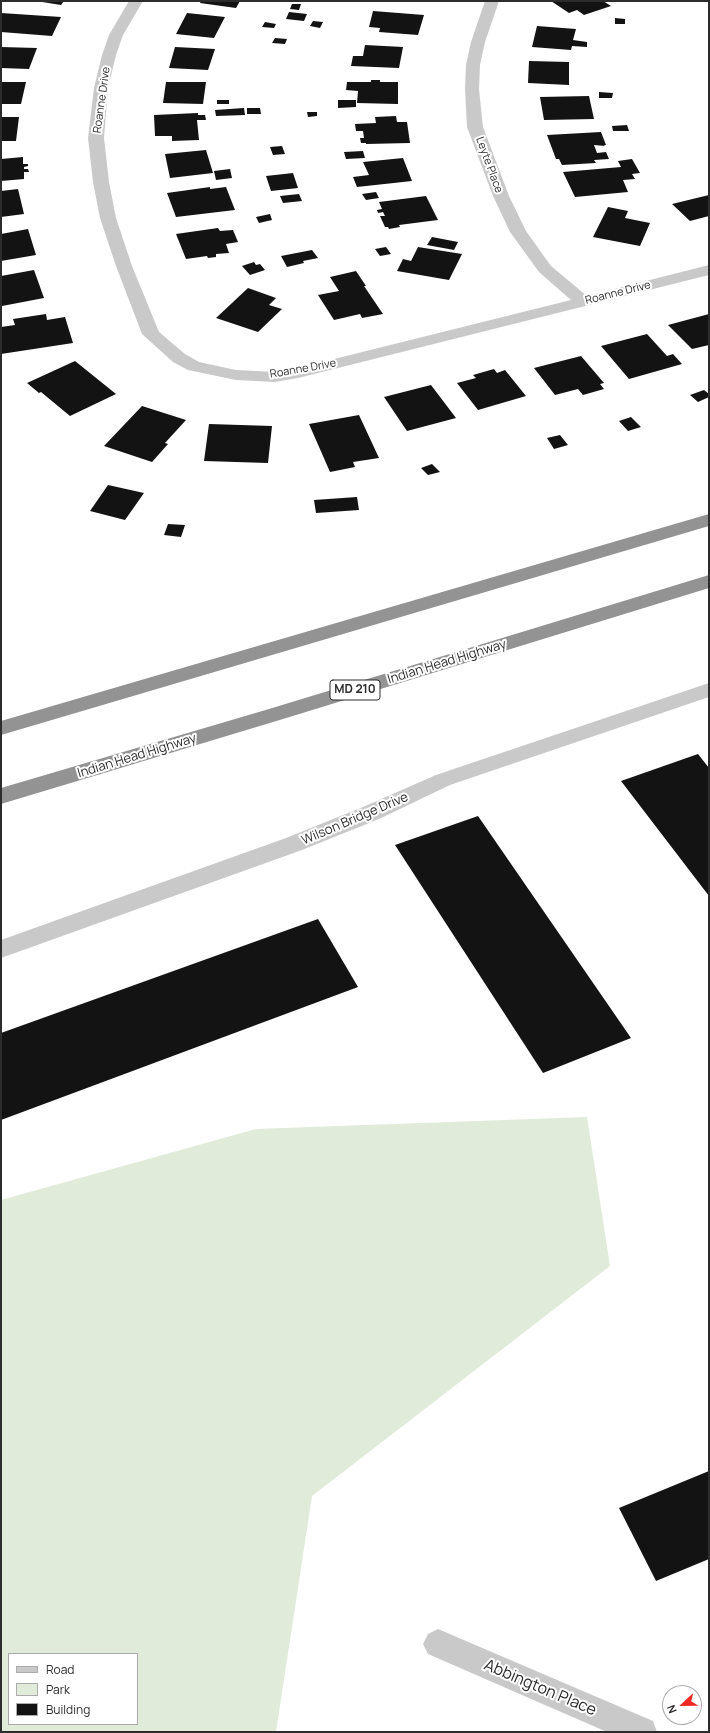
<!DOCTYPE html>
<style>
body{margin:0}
#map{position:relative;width:710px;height:1733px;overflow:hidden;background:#fff;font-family:Manrope,sans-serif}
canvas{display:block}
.frame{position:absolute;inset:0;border:2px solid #2c2c2c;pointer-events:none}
.legend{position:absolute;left:8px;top:1653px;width:130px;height:72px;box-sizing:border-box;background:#fff;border:1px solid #ababab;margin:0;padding:5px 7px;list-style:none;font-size:12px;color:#2c2c2c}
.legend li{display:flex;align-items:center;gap:8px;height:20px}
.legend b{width:20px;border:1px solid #ababab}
.north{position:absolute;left:662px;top:1685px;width:40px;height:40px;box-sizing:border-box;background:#fff;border:1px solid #ababab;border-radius:50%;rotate:248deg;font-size:11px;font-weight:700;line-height:16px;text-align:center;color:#2c2c2c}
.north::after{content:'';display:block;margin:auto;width:14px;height:18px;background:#ed2b24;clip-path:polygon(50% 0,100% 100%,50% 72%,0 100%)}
</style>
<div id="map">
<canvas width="710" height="1733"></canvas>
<div class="frame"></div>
<ul class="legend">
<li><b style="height:5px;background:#c9c9c9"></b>Road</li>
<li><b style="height:11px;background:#e0ebd9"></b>Park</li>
<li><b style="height:11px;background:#131313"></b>Building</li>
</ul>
<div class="north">N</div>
</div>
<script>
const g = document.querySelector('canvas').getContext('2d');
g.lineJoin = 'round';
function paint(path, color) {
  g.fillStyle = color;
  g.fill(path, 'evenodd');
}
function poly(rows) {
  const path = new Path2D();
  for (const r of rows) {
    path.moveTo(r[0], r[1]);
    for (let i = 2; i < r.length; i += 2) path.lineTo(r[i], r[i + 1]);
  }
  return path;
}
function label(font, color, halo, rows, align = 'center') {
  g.font = font + ' Manrope,sans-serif';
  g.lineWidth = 4;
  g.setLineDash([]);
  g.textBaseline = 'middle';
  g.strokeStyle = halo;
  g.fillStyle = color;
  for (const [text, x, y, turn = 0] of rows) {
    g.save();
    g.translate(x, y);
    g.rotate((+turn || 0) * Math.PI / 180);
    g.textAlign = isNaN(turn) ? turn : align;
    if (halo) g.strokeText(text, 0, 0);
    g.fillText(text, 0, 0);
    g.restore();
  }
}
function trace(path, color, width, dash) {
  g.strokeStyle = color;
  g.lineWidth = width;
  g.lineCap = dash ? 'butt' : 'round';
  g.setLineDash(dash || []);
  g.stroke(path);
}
const green = poly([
 [587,1117,610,1266,312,1496,276,1732,1,1732,1,1200,256,1129],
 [9,1654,137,1654,137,1724,9,1724]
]);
const building = poly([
 [36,1,64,1,61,5],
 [201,1,240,1,236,8,200,3],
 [551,1,603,1,611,6,584,15,577,10,569,13],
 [292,4,301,4,299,10,290,9],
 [373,11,424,15,418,35,379,32,380,28,369,27],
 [289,12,307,14,304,21,286,19],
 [1,13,61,17,52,36,1,32],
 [187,13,225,17,214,38,176,34],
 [615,18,625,19,625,24,615,24],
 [313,21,323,22,320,28,310,26],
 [265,22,276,24,274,28,262,27],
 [537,26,576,29,573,40,587,42,587,47,572,46,571,50,532,47],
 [275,38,287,39,285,44,272,43],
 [365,45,403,47,399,68,351,66,353,56,363,56],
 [1,47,37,48,29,69,1,68],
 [175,47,215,49,208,70,169,68],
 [529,61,569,62,569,85,528,83],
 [371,80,380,80,380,82,398,82,398,104,357,103,358,91,346,90,347,82,371,82],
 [1,82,26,82,21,104,1,104],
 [166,82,206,82,203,104,163,103],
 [599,92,613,93,612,98,599,98],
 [589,96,594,119,544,120,540,97],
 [217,100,229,100,229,104,217,104],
 [338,100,356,100,356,107,338,108],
 [244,108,245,115,216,116,215,110],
 [247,108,260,108,261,114,247,114],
 [307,112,317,112,317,116,308,117],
 [198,113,198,115,205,115,206,120,197,120,199,140,172,141,172,136,155,136,154,115],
 [396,116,397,122,407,122,410,143,366,144,366,143,361,143,360,138,364,138,363,131,356,131,355,124,376,123,375,117],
 [1,117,19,117,16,141,1,141],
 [627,125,629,131,613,131,612,126],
 [601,132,606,145,604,145,605,146,594,145,597,153,606,152,609,159,594,160,596,163,562,165,559,159,556,159,547,135],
 [282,146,285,154,273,155,270,147],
 [206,150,213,173,170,178,165,154],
 [363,151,365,158,346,159,344,152],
 [23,157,23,164,28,164,28,166,24,167,24,169,28,169,29,172,24,172,24,179,1,181,1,159],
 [403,158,412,181,357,187,353,177,369,175,363,162],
 [632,159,640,173,632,174,635,179,623,180,628,192,575,197,563,172,621,167,618,161],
 [230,169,232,178,216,180,214,171],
 [293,173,298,188,271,191,266,176],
 [210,187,210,189,226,187,235,210,176,217,167,193],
 [18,189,24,214,1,217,1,191],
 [376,192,379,198,366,200,362,194],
 [299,194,302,201,283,203,280,196],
 [709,195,709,216,690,221,672,204],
 [426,196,438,220,399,225,400,227,389,229,388,227,385,227,380,216,385,216,383,212,378,213,377,210,382,209,379,202],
 [608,207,628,211,625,218,650,223,640,246,593,237],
 [270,214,272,220,259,223,256,217],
 [218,228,220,231,233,230,238,242,226,244,229,253,216,254,216,257,208,258,207,256,186,259,176,234],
 [28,229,36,255,1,261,1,234],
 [432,237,458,242,454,250,427,245],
 [386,247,391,254,380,256,375,249],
 [418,247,462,254,449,280,397,271,403,259,411,261],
 [312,250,318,258,303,261,304,263,287,267,281,256],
 [254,262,256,265,260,264,265,270,250,275,242,266],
 [34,270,44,298,2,306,1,276],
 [356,271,366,286,364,286,383,314,362,318,360,314,334,320,318,295,339,291,330,277],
 [248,288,276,298,269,305,282,309,258,332,216,318],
 [46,314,47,320,65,317,73,343,1,354,1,327,15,325,13,319],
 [709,314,709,345,692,349,668,325],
 [647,334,667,356,673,354,682,364,629,379,601,346],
 [581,356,604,383,600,384,604,389,583,395,578,389,555,395,534,368],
 [75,361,116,394,70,416,41,392,39,393,27,383],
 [494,369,497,373,505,370,526,396,478,410,457,383,476,378,473,375],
 [431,385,456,418,407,431,384,397],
 [704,390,709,394,709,397,698,402,690,395],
 [142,406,186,420,165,443,168,444,152,462,104,446],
 [359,415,379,458,353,462,355,467,330,472,309,424],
 [631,417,641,427,628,431,619,421],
 [209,424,272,426,268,463,204,461],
 [560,435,568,445,554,449,547,438],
 [432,464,440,472,428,475,421,468],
 [108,485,144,493,125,520,90,511],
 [357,497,359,510,316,513,314,500],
 [168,524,185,525,181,537,164,535],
 [698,754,709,768,709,896,621,781],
 [478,816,631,1038,543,1073,395,845],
 [318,919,358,987,1,1120,1,1033],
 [709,1471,709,1559,656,1581,619,1508]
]);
const street = poly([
 [129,1,143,1,123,35,116,55,108,88,104,138,109,182,116,218,132,266,159,332,185,354,199,362,236,370,275,372,298,368,571,300,539,272,510,232,493,196,467,127,465,89,466,65,471,42,485,1,499,1,485,42,480,65,479,89,483,127,509,196,526,231,551,266,587,296,709,265,709,275,298,378,275,382,236,380,188,370,173,362,142,334,116,266,100,218,93,182,88,138,94,88,102,55,109,35,129,1],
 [709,683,709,697,450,785,379,819,302,850,1,958,1,940,286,838,363,807,436,775,709,683],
 [438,1629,653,1721,657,1732,607,1732,428,1654,423,1644,428,1634,438,1629]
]);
const highway = poly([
 [709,514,709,526,1,735,1,721,709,514],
 [709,575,709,588,283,719,1,804,1,788,269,709,709,575]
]);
const farStreetnames = [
 ["Roanne Drive",102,100,-82],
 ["Leyte Place",489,165,70],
 ["Roanne Drive",618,293,-14],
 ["Roanne Drive",303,369,-10]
];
const shields = [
 [355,690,50]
];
const shieldNames = [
 ["MD 210",355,690]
];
const streetNames = [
 ["Indian Head Highway",447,662,-17],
 ["Indian Head Highway",137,756,-17],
 ["Wilson Bridge Drive",355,819,-23]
];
const nearStreetnames = [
 ["Abbington Place",540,1688,23]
];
paint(green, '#e0ebd9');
paint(building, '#131313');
paint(street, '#c9c9c9');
paint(highway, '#939393');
label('11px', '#2c2c2c', '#fff', farStreetnames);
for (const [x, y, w] of shields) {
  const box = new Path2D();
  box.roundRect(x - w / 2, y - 10, w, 20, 3);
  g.fillStyle = '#fff';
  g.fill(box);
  trace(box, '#2c2c2c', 1);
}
label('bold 12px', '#2c2c2c', null, shieldNames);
label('13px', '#2c2c2c', '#fff', streetNames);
label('16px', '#2c2c2c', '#fff', nearStreetnames);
</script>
